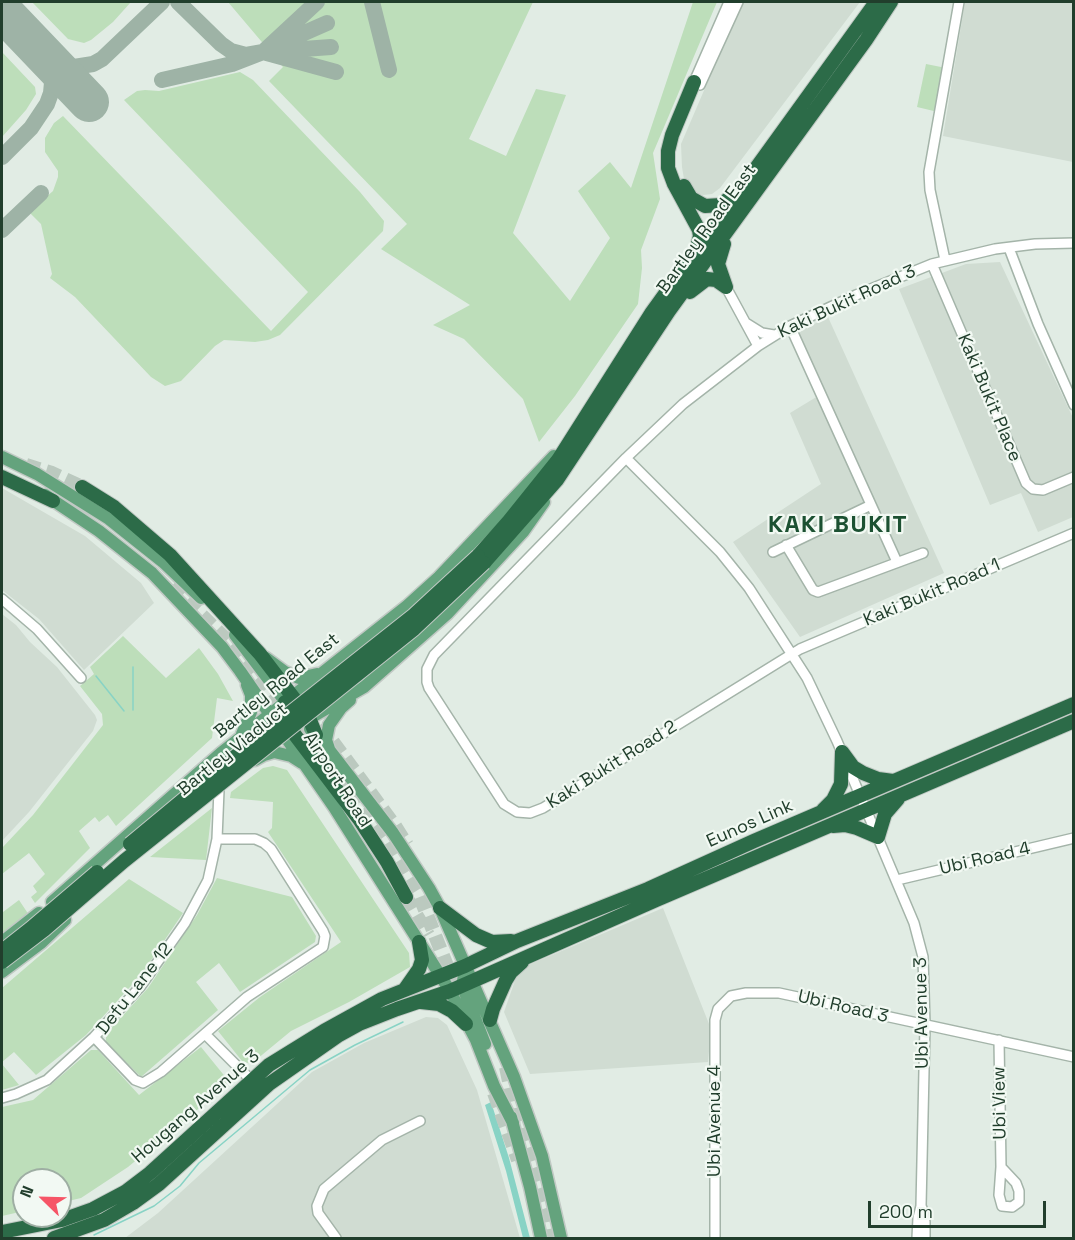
<!DOCTYPE html>
<style>
body{margin:0}
#map{position:relative;width:1075px;height:1240px;overflow:hidden;background:#e1ece4;font-family:"Space Grotesk",sans-serif}
canvas{display:block}
.frame{position:absolute;inset:0;border:3px solid #213e2c;pointer-events:none}
.north{position:absolute;left:12px;top:1168px;width:60px;height:60px;box-sizing:border-box;background:#f2f9f3;border:2px solid #9eaea3;border-radius:50%;rotate:293deg;font-size:16px;font-weight:700;line-height:24px;text-align:center;color:#213e2c}
.north::after{content:'';display:block;margin:auto;width:21px;height:27px;background:#f65566;clip-path:polygon(50% 0,100% 100%,50% 72%,0 100%)}
.scale{position:absolute;left:868px;top:1201px;width:178px;height:27px;box-sizing:border-box;border:3px solid #213e2c;border-top:0;padding-left:8px;font-size:18px;line-height:21px;white-space:nowrap;color:#213e2c;-webkit-text-stroke:4px #f2f9f3;paint-order:stroke}
</style>
<div id="map">
<canvas width="1075" height="1240"></canvas>
<div class="frame"></div>
<div class="north">N</div>
<div class="scale">200 m</div>
</div>
<script>
const g = document.querySelector('canvas').getContext('2d');
g.lineJoin = 'round';
function paint(path, color) {
  g.fillStyle = color;
  g.fill(path, 'evenodd');
}
function poly(rows) {
  const path = new Path2D();
  for (const r of rows) {
    path.moveTo(r[0], r[1]);
    for (let i = 2; i < r.length; i += 2) path.lineTo(r[i], r[i + 1]);
  }
  return path;
}
function trace(path, color, width, dash) {
  g.strokeStyle = color;
  g.lineWidth = width;
  g.lineCap = dash ? 'butt' : 'round';
  g.setLineDash(dash || []);
  g.stroke(path);
}
function label(font, color, halo, rows, align = 'center') {
  g.font = font + ' "Space Grotesk",sans-serif';
  g.lineWidth = 4.5;
  g.setLineDash([]);
  g.textBaseline = 'middle';
  g.strokeStyle = halo;
  g.fillStyle = color;
  for (const [text, x, y, turn = 0] of rows) {
    g.save();
    g.translate(x, y);
    g.rotate((+turn || 0) * Math.PI / 180);
    g.textAlign = isNaN(turn) ? turn : align;
    if (halo) g.strokeText(text, 0, 0);
    g.fillText(text, 0, 0);
    g.restore();
  }
}
const built = poly([
 [742,2,860,2,720,188,712,194,703,195,695,193,685,185,682,167,681,144],
 [965,2,1073,2,1073,162,943,136],
 [1000,262,1073,418,1073,517,1038,532,1021,493,990,505,899,289,966,264],
 [828,317,944,573,800,637,733,542,821,484,790,413,818,396,793,335],
 [2,488,85,536,141,583,154,603,84,670,39,619,2,590],
 [2,614,16,625,30,642,57,667,95,715,97,720,93,731,29,812,2,841],
 [663,908,711,1029,708,1062,530,1074,504,1012,519,969],
 [426,1017,438,1018,447,1025,477,1090,520,1238,125,1238,158,1213,312,1072,364,1043]
]);
const green = poly([
 [32,2,131,2,113,22,91,40,84,43,68,39],
 [228,2,533,2,469,139,506,156,536,89,566,95,513,233,570,301,610,238,578,191,610,162,631,188,693,2,717,2,653,153,660,199,641,250,642,268,638,304,575,396,539,442,523,399,464,339,433,325,470,305,381,249,407,224,269,81,283,67],
 [2,52,35,87,36,94,26,110,2,137],
 [926,64,946,68,938,112,917,107],
 [240,72,253,80,360,192,384,221,383,231,280,335,268,340,255,342,224,340,215,346,181,381,165,386,151,377,75,297,50,278,52,274,41,224,29,212,53,191,58,177,58,171,45,152,45,138,54,123,63,116,271,331,308,292,124,100,137,91,145,90,159,91],
 [123,636,166,678,199,648,218,674,233,701,217,698,212,738,116,826,108,815,99,822,95,817,79,831,90,848,35,903,31,897,37,892,33,886,45,874,29,853,2,874,2,848,33,815,103,725,102,714,80,686,94,674,90,667],
 [273,766,287,770,409,953,410,967,349,1002,291,1031,251,1064,242,1061,218,1031,260,997,341,942,268,832,272,828,273,802,230,798,231,792,263,768],
 [212,808,206,860,150,857],
 [217,878,292,897,316,936,315,942,240,992,219,963,196,982,218,1010,141,1077,106,1042,106,1034,148,988,197,915],
 [129,879,183,913,141,975,86,1035,36,1075,14,1052,2,1062,2,988],
 [19,900,29,915,2,934,2,910,3,912],
 [201,1047,227,1079,226,1086,128,1167,81,1198,60,1203,60,1180,24,1180,24,1211,2,1216,2,1107,33,1100,91,1050,98,1050,139,1095],
 [2,1064,19,1085,2,1090]
]);
const water = poly([
 [491,1102,509,1158,530,1238,523,1238,506,1171,485,1105]
]);
const stream = poly([
 [96,676,124,711],
 [133,710,133,667],
 [94,1235,154,1206,180,1186,199,1163,310,1070,355,1045,403,1022]
]);
const taxiway = poly([
 [372,2,389,70],
 [277,45,327,23],
 [276,51,331,47],
 [263,52,336,72],
 [263,52,317,2],
 [42,53,66,66,74,67,93,64,102,59,162,2],
 [162,80,232,64,263,52,246,55,231,51,221,44,178,2],
 [2,157,31,128,47,104,51,93,53,72,43,54],
 [2,230,41,193]
]);
const runway = poly([
 [2,11,89,102]
]);
const highwayTunnel = poly([
 [26,465,52,473,82,487],
 [171,587,187,601,230,643,314,744,384,837,418,892,460,999],
 [308,708,395,826,407,845],
 [406,897,428,935],
 [506,1067,520,1133,548,1216,552,1238],
 [494,1093,518,1160]
]);
const minor = poly([
 [694,82,729,2],
 [700,85,738,2],
 [1074,243,1035,244,995,249,932,264,856,295,790,326,758,346,683,404,626,458,434,655,427,669,427,682,429,688,504,804,517,812,530,813,543,808,800,649,1074,533],
 [1009,248,1038,324,1074,405],
 [945,260,930,190,929,172,959,2],
 [932,264,1026,483,1033,489,1043,490,1074,477],
 [726,287,758,346],
 [746,323,762,333,774,335],
 [790,326,897,562],
 [626,458,720,552,749,588,807,678,837,741,914,923,923,957,925,1025,921,1206,918,1218,917,1238],
 [786,545,813,590,818,592,923,553],
 [773,552,871,505],
 [2,599,37,629,81,678],
 [897,880,1074,838],
 [205,1034,251,1080,269,1084],
 [94,1037,135,1080,143,1083,161,1072,247,997,323,947,325,936,323,931,271,849,264,843,255,839,217,839],
 [999,1040,1001,1167,999,1195,1002,1206,1012,1207,1019,1202,1019,1191,1016,1183,1001,1167],
 [2,1098,16,1094,47,1080,94,1037,140,987,185,923,208,880,217,839,219,790],
 [922,1208,925,1222,925,1238],
 [336,1238,318,1213,317,1206,324,1189,382,1140,420,1121],
 [715,1238,715,1020,718,1009,731,996,746,993,779,993,1074,1057]
]);
const major = poly([
 [2,457,37,474,109,519,163,562,201,598],
 [45,495,99,531,152,573,222,647,240,671,334,807,450,991,476,1040,494,1086,513,1123],
 [235,635,290,708],
 [266,658,285,672,299,678,317,674],
 [310,718,364,687,448,613,523,532,544,502],
 [310,729,330,751,393,833,429,888,440,908,514,1077,542,1156,561,1238],
 [242,734,251,712,251,695,247,685],
 [329,749,326,740,329,725,341,708,350,700],
 [255,760,264,755,274,752,291,756,302,763],
 [52,902,221,753,407,606,439,577,554,456],
 [2,942,39,913],
 [2,972,41,943,65,920],
 [464,976,462,985,485,1044],
 [511,1117,530,1187,541,1238]
]);
const highway = poly([
 [694,82,672,135,668,151,668,168,674,184,699,230,700,236,697,247],
 [684,186,691,198,705,206,721,205,733,195],
 [724,244,718,264,726,287],
 [690,292,707,279,716,280,726,287],
 [2,477,53,501],
 [82,487,114,507,170,555,260,654,309,718,316,735],
 [478,556,509,521,558,460,652,312,876,2],
 [484,563,557,480,669,311,866,40,891,2],
 [285,702,292,731,359,819,387,862,406,897],
 [842,752,853,767,863,773,878,779,893,781],
 [823,810,833,800,841,784,842,752],
 [833,826,845,825,857,828,878,837,885,814,898,799],
 [440,908,476,935,492,942,511,941],
 [405,989,419,969,422,960,419,942],
 [421,1002,439,1004,452,1011,466,1024],
 [490,1020,493,1009,506,980,511,972,522,962],
 [2,1232,62,1220,93,1209,125,1192,150,1173,269,1065,324,1031,382,999,465,966,517,941,648,889,754,841,1074,704],
 [54,1238,104,1220,133,1203,159,1184,269,1084,339,1035,359,1024,397,1009,450,991,656,900,1074,721]
]);
const highwayBridge = poly([
 [130,844,242,751,414,615,478,556],
 [2,951,30,929,97,872],
 [2,962,44,930,124,861,414,629,484,563]
]);
const streetNames = [
 ["Bartley Road East",707,229,-54],
 ["Kaki Bukit Road 3",847,302,-25],
 ["Kaki Bukit Place",989,398,67],
 ["Kaki Bukit Road 1",932,593,-23],
 ["Bartley Road East",277,686,-39],
 ["Bartley Viaduct",233,750,-39],
 ["Kaki Bukit Road 2",612,765,-32],
 ["Airport Road",337,780,57],
 ["Eunos Link",750,824,-24],
 ["Ubi Road 4",985,859,-13],
 ["Defu Lane 12",135,989,-52],
 ["Ubi Road 3",843,1007,13],
 ["Ubi Avenue 3",922,1013,-91],
 ["Ubi View",1000,1103,-91],
 ["Hougang Avenue 3",196,1107,-41],
 ["Ubi Avenue 4",715,1121,-90]
];
const districtNames = [
 ["KAKI BUKIT",838,525]
];
paint(built, '#d0dcd2');
paint(green, '#bddeba');
paint(water, '#88d3c5');
trace(stream, '#88d3c5', 1.5);
trace(taxiway, '#9eb3a6', 16);
trace(runway, '#9eb3a6', 40);
trace(highwayTunnel, '#bbc9bf', 14, [14, 7]);
trace(minor, '#a4b4a9', 12);
trace(major, '#c1c9c4', 15);
trace(highway, '#c1c9c4', 16);
trace(minor, '#fff', 9);
trace(major, '#64a37d', 12);
trace(highway, '#2c6b48', 14);
trace(highwayBridge, '#c1c9c4', 16, []);
trace(highwayBridge, '#2c6b48', 14);
label('18px', '#213e2c', '#f2f9f3', streetNames);
g.letterSpacing = '1.5px';
label('bold 24px', '#1c5132', '#f2f9f3', districtNames);
g.letterSpacing = '0px';
</script>
